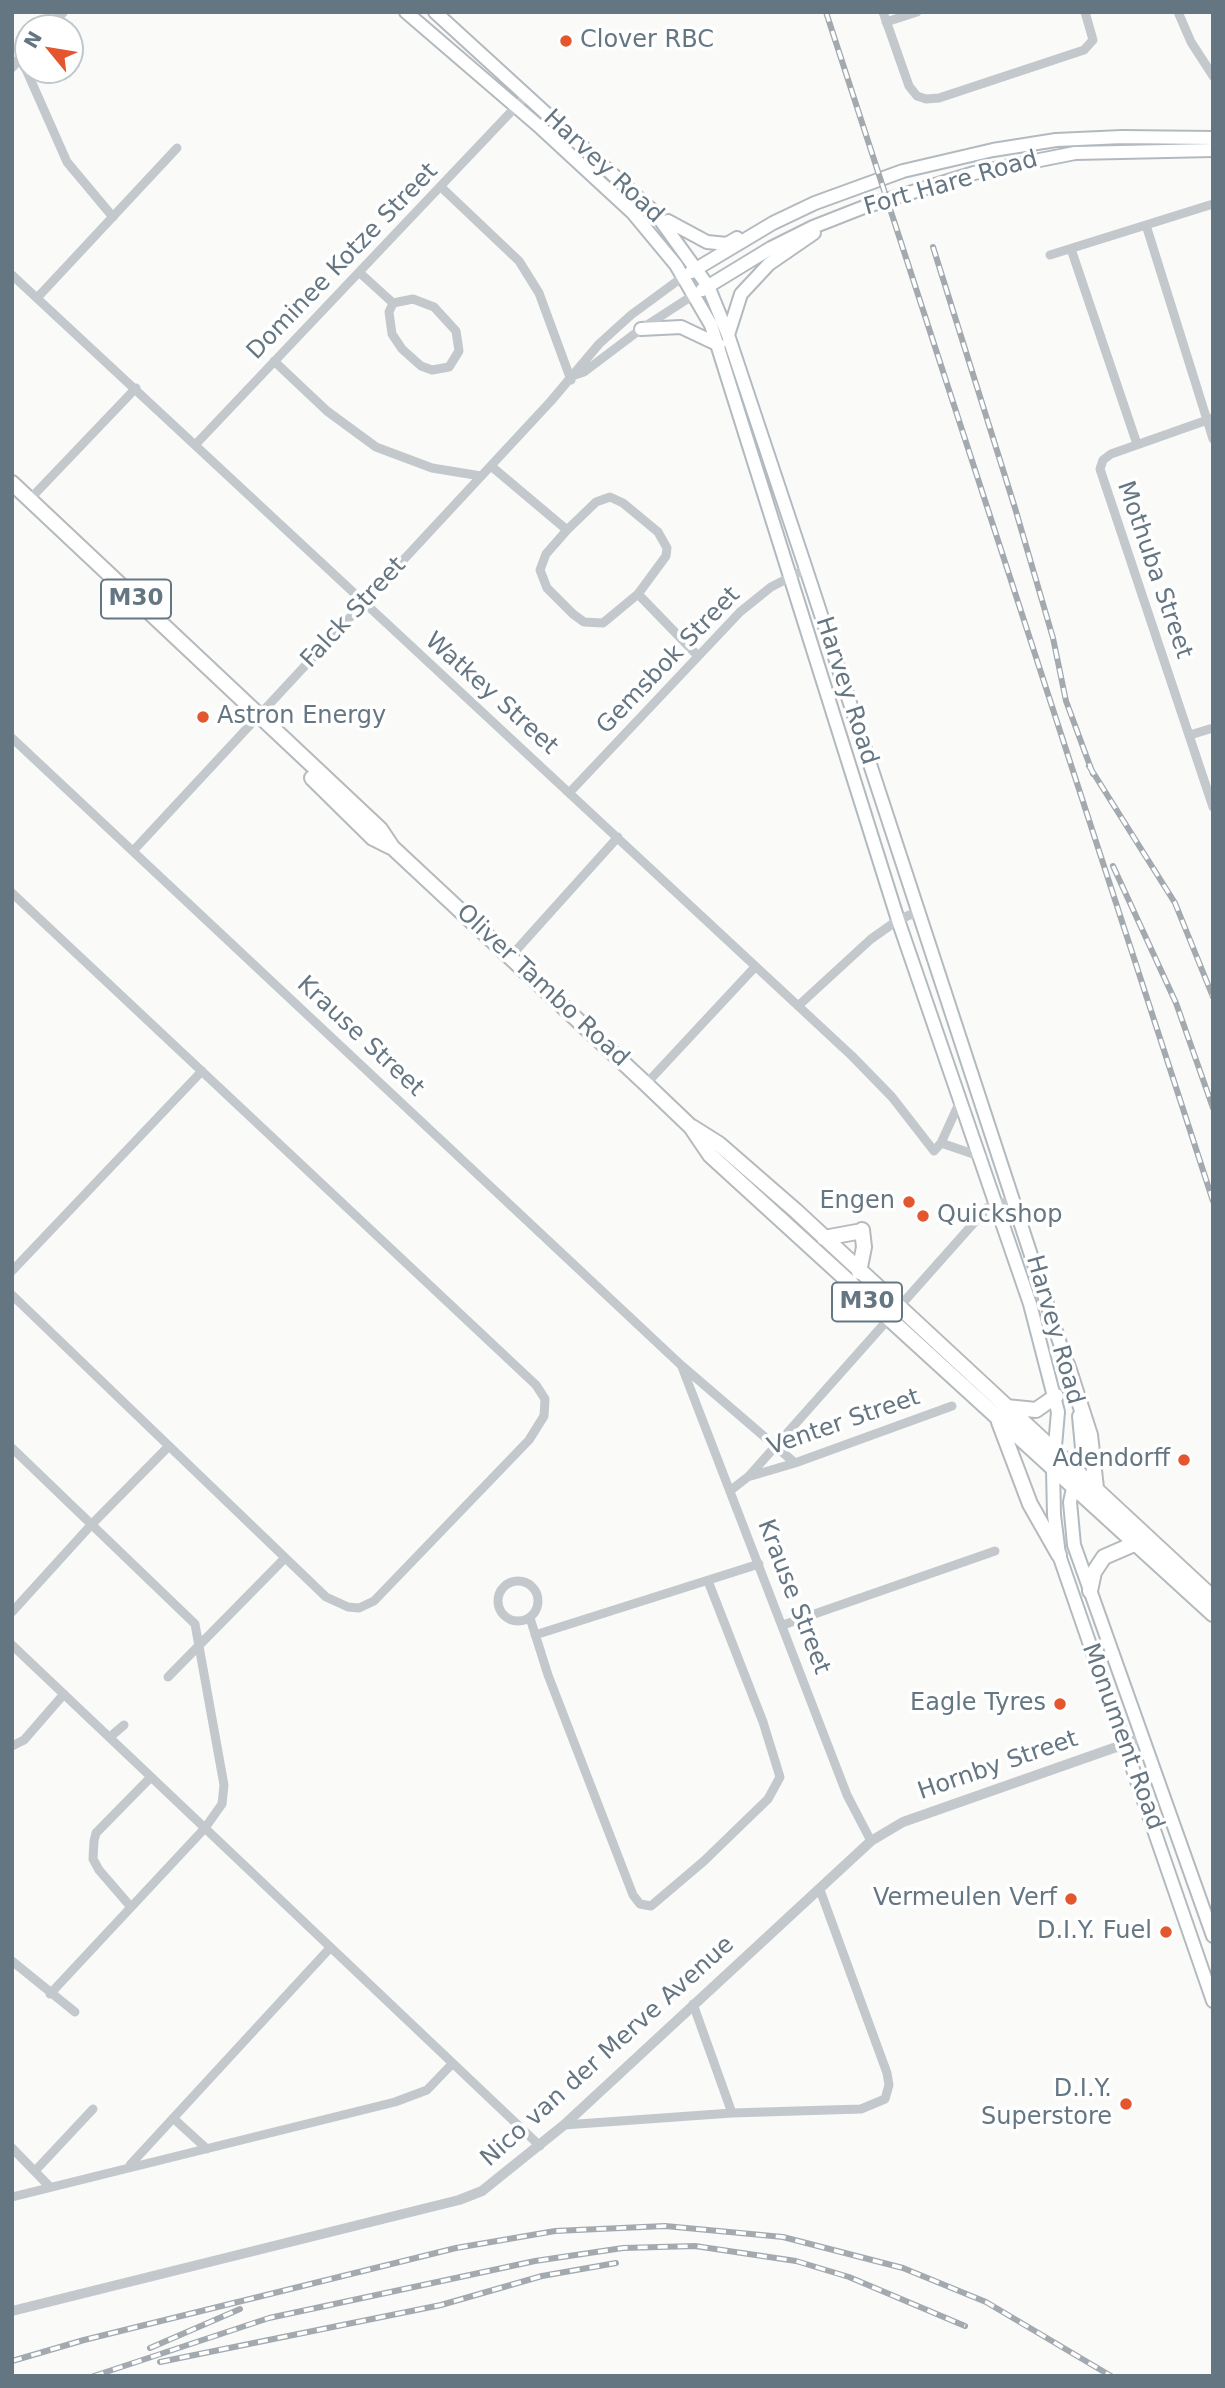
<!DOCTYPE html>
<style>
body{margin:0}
#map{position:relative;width:1225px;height:2388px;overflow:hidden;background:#fafaf8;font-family:"DejaVu Sans",sans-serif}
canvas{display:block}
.frame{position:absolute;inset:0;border:14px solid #657683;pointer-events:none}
.north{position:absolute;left:14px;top:14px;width:70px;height:70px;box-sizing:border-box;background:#fff;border:2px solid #c1c8cd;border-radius:50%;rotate:300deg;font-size:19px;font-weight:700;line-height:28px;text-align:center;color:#657683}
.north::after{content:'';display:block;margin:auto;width:24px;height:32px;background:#e4572e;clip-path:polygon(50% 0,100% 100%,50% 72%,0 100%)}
</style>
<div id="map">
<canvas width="1225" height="2388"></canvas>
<div class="frame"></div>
<div class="north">N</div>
</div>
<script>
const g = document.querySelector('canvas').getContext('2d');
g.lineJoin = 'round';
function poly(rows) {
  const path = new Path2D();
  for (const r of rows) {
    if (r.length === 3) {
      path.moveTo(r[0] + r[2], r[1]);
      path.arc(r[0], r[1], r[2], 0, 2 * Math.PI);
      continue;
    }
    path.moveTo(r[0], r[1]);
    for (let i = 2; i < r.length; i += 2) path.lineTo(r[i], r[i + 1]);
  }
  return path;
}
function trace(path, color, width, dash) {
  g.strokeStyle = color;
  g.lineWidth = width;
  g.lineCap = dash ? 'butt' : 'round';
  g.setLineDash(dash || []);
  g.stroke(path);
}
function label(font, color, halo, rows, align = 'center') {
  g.font = font + ' "DejaVu Sans",sans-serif';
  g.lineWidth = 7;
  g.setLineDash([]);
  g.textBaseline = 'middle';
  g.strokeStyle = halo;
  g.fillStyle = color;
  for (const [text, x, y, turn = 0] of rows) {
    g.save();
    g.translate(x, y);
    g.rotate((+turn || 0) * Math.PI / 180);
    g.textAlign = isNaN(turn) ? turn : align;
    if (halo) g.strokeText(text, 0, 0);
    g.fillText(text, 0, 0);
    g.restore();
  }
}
const minor = poly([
 [883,12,909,86,917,96,926,99,939,98,1084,50,1093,40,1085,12],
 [1178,12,1191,42,1213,76],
 [886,22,917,12],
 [21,58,67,162,113,217],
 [441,187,519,261,539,293,571,380],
 [1146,225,1213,439],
 [1071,249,1137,444],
 [1050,255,1213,204],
 [360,273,393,303],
 [12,275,852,1056,892,1097,934,1151,941,1143,961,1099],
 [37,298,177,148],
 [413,299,434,307,456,331,459,351,449,367,432,370,421,366,402,349,392,334,389,312,393,303,413,299],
 [274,361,327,411,376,447,432,468,481,476],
 [575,375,584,372,641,329,695,294],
 [1213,418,1111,454,1103,460,1100,469,1213,807],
 [196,444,526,96],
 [491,466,567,530,546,554,540,570,547,588,573,614,584,622,603,623,638,594,698,656],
 [30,499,136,388],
 [567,530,596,502,610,497,623,503,658,532,667,548,666,556,638,594],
 [1190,735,1213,728],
 [12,738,681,1365,795,1463],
 [570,792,740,612,771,587,806,569],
 [133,851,551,401,599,344,631,315,684,276],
 [12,893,536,1385,545,1399,544,1416,529,1440,374,1601,359,1608,348,1607,326,1597,12,1295],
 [511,956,618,837],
 [798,1006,871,939,898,920,919,911],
 [646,1084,755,967],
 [941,1143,982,1157],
 [12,1271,202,1071],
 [682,1367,847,1795,871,1841],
 [12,1448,195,1624,224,1785,222,1804,205,1828,50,1994],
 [751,1476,795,1463,952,1406],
 [731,1490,749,1476,988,1207,997,1203,1015,1202],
 [518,1601,20],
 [12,1612,92,1524,169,1446],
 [530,1618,548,1675,633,1895,640,1904,651,1906,704,1861,768,1799,780,1777,763,1722,708,1581],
 [783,1625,995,1551],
 [535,1635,759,1564],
 [12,1645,540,2146],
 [168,1677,285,1558],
 [110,1737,124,1725],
 [12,1746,24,1740,64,1694],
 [131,1907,99,1870,93,1859,94,1841,96,1833,151,1777],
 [12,1961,75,2012],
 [693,2004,732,2113,861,2109,885,2099,889,2085,887,2073,820,1890],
 [173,2118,207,2149],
 [564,2125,732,2113],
 [12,2148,50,2187],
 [130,2165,330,1948],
 [35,2171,93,2109],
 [12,2197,395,2102,427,2090,452,2064]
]);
const tertiary = poly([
 [48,28,63,12],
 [12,67,28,50],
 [12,2311,459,2200,482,2191,564,2125,871,1841,903,1822,1142,1738]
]);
const secondary = poly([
 [406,12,541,128,632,212,676,265,711,325,898,920,1030,1304,1058,1412,1053,1469,1054,1515,1059,1555,1213,2001],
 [435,12,656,214,708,286,728,335,806,569,1069,1371],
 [668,221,707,242,727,244,737,238],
 [691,272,773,223,815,203,903,171,993,150,1056,140,1122,137,1213,138],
 [702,290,771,248,813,227,864,207,974,173,1075,153,1213,150],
 [641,329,681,327,719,345],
 [728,335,741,294,769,264,814,233],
 [1079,1416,1082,1448,1070,1502,1074,1545,1213,1936]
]);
const primary = poly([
 [12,483,380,829,392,847,646,1084,691,1127,710,1155,1213,1614],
 [312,778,373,838,391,847],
 [692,1127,719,1144,796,1211,1213,1598],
 [824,1238,862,1231],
 [859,1272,864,1247,862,1230],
 [1067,1364,1090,1435,1096,1488],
 [1006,1407,1036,1410,1056,1396],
 [999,1422,1030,1504,1059,1555],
 [1090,1591,1094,1572,1104,1557,1134,1544]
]);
const rail = poly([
 [826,12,1213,1201],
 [933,247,1015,508,1053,638,1066,701,1093,774],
 [1089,766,1175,903,1213,997],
 [1113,866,1176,1003,1213,1108],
 [150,2348,240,2309],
 [12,2361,84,2340,456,2248,555,2231,665,2226,783,2237,903,2268,986,2302,1111,2376],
 [160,2362,441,2305,542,2276,616,2263],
 [94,2376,269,2318,535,2261,623,2248,695,2246,796,2261,849,2277,965,2326]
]);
const markers = [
 [566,41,7,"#e4572e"],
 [203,717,7,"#e4572e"],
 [909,1202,7,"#e4572e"],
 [923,1216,7,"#e4572e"],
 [1184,1460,7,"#e4572e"],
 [1060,1704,7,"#e4572e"],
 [1071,1899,7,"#e4572e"],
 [1166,1932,7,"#e4572e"],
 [1126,2104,7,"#e4572e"]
];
const shields = [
 [136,599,70],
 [867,1302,70]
];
const shieldNames = [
 ["M30",136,599],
 ["M30",867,1302]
];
const poiNames = [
 ["Clover RBC",580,41,"left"],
 ["Astron Energy",217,717,"left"],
 ["Engen",895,1202],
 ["Quickshop",937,1216,"left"],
 ["Adendorff",1170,1460],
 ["Eagle Tyres",1046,1704],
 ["Vermeulen Verf",1057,1899],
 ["D.I.Y. Fuel",1152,1932],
 ["D.I.Y.",1112,2090],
 ["Superstore",1112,2118]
];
const streetNames = [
 ["Harvey Road",603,167,43],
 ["Fort Hare Road",951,184,-16],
 ["Dominee Kotze Street",343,262,-46],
 ["Mothuba Street",1154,570,71],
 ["Falck Street",354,613,-47],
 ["Gemsbok Street",669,661,-46],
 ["Harvey Road",846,691,72],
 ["Watkey Street",491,694,42],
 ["Oliver Tambo Road",542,986,43],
 ["Krause Street",360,1037,43],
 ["Harvey Road",1054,1330,74],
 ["Venter Street",844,1423,-19],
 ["Krause Street",793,1597,69],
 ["Monument Road",1122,1737,70],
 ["Hornby Street",998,1766,-19],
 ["Nico van der Merve Avenue",608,2052,-42]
];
trace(secondary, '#b3babf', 16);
trace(primary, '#b5babe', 18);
trace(minor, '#c3c8cc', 9);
trace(tertiary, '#c3c8cc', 10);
trace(secondary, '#fff', 12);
trace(primary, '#fff', 14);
trace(rail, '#a2aab0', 6);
trace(rail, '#fff', 3.5, [10]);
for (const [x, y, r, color] of markers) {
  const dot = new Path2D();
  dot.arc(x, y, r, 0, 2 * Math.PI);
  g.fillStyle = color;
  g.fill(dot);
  trace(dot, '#fff', 2.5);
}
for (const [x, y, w] of shields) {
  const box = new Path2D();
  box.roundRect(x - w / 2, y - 19.5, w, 39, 5);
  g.fillStyle = '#fff';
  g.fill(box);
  trace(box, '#657683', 2);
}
label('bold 23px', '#657683', null, shieldNames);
label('24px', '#657683', '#fff', poiNames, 'right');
label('24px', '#657683', '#fff', streetNames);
</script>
